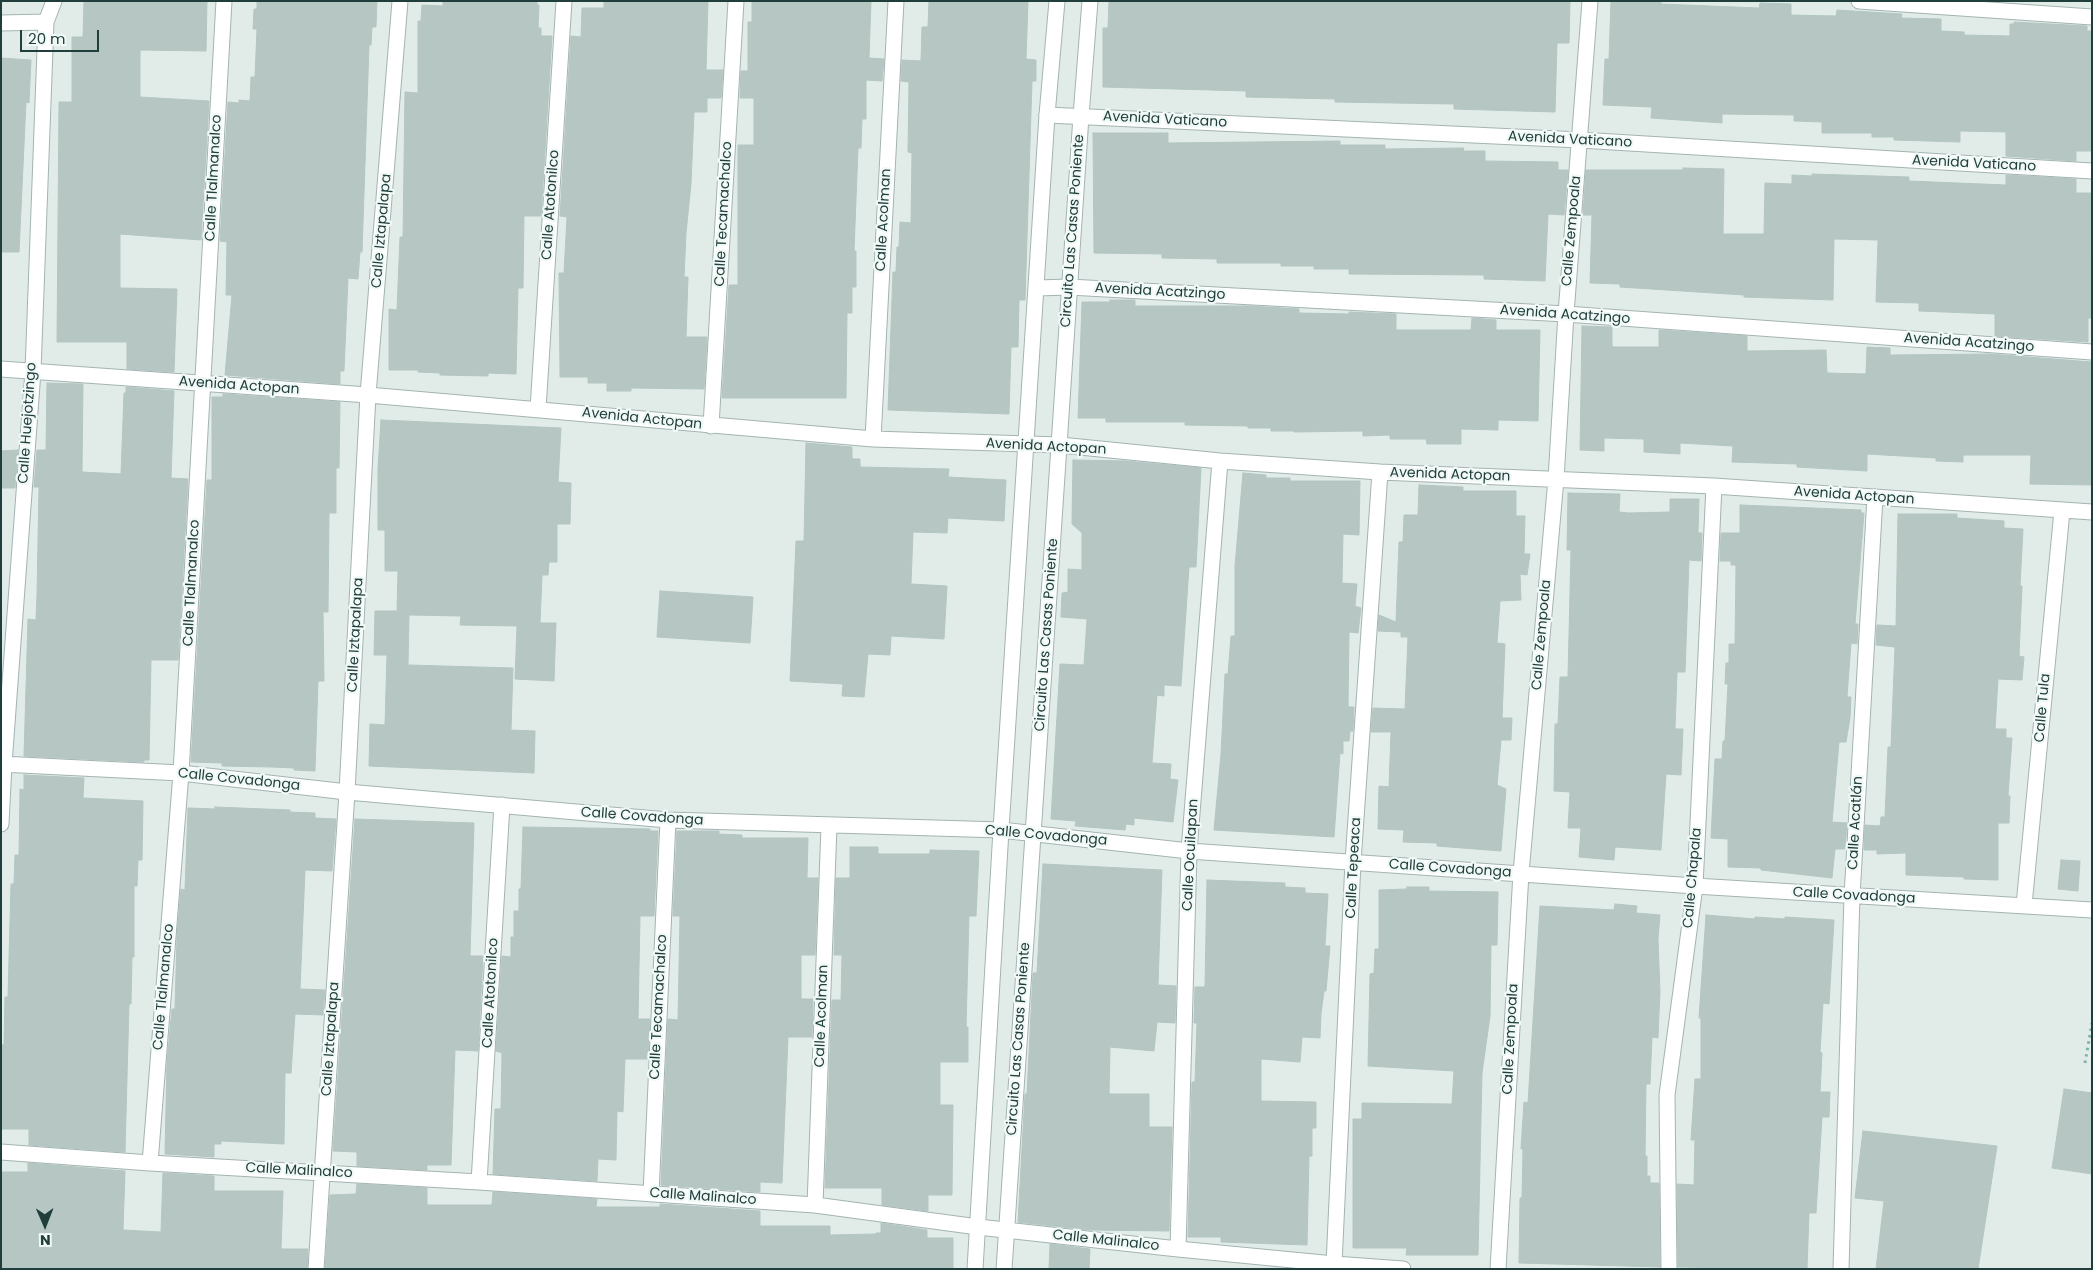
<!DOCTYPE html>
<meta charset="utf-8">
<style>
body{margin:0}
#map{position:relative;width:2093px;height:1270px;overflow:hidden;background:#e1ece9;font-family:Poppins,sans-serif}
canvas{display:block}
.frame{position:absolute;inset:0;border:2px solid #203e3c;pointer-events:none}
.north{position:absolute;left:20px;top:1200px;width:50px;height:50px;-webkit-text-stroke:4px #f1f9f6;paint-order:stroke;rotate:179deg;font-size:14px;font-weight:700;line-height:20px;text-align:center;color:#203e3c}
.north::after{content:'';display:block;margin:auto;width:18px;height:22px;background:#203e3c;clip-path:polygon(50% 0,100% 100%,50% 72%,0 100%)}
.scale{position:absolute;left:20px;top:30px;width:79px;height:22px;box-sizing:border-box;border:2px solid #203e3c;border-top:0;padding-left:6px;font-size:15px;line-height:18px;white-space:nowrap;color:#203e3c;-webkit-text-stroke:4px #f1f9f6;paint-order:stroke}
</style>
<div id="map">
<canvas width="2093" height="1270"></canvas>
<div class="frame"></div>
<div class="north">N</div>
<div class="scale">20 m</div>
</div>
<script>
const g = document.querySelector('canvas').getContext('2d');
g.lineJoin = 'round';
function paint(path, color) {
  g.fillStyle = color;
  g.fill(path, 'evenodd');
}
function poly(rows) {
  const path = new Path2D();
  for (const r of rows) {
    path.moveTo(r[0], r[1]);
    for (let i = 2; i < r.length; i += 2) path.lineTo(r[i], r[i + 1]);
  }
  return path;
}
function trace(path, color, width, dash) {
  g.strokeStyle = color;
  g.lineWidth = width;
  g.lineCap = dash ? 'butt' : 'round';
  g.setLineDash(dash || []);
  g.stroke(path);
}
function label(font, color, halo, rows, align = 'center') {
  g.font = font + ' Poppins,sans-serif';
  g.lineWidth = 4.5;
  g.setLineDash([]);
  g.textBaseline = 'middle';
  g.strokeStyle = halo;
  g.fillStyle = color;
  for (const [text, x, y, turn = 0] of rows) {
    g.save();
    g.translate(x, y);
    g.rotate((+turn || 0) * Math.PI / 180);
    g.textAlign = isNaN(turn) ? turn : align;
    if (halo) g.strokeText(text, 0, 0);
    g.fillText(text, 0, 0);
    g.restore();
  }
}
const building = poly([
 [84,1,207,1,206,51,140,50,140,97,209,101,201,240,120,234,120,288,177,289,174,372,127,369,127,342,57,342,59,102,72,102,72,37,83,37,84,1],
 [257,1,377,1,376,27,372,27,371,45,369,45,362,252,360,252,358,279,348,278,344,371,340,371,340,384,225,375,232,295,226,295,227,242,220,241,228,102,239,103,239,100,250,101,251,77,255,77,257,29,253,29,254,9,257,9,257,1],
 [443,1,537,1,537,5,539,5,538,28,541,28,541,36,552,36,541,216,524,216,523,288,518,288,516,374,488,373,488,376,440,375,440,373,418,372,418,370,389,370,389,309,397,310,400,237,403,237,405,92,418,93,418,21,421,21,422,5,443,6,443,1],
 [604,1,708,1,706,70,723,70,721,98,707,98,707,112,694,112,691,184,686,233,684,277,688,277,686,337,707,337,704,389,631,388,631,391,607,391,607,383,588,383,588,377,560,377,559,273,564,273,567,217,560,216,571,36,581,37,582,8,604,8,604,1],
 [752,1,871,1,869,58,884,59,882,81,866,80,866,119,862,119,861,148,858,148,854,251,856,251,856,287,852,287,852,313,847,313,846,398,722,398,729,285,738,285,738,145,754,145,754,98,740,98,741,71,748,71,748,22,752,22,752,1],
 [929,1,1028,1,1026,59,1036,60,1036,81,1032,81,1025,300,1019,300,1018,347,1011,347,1009,414,888,410,893,272,896,272,897,247,899,247,900,222,911,223,912,153,908,152,909,82,901,81,902,60,921,61,922,27,928,27,929,1],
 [1109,1,1570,1,1569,43,1557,43,1555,112,1454,109,1454,104,1335,102,1335,99,1246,97,1246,91,1103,87,1103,28,1108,28,1109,1],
 [1611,1,1661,1,1661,4,1759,8,1760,3,1791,4,1791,15,1836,16,1837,10,1902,14,1901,18,1941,19,1941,31,1964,32,1964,35,2010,36,2010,24,2014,24,2014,22,2087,26,2087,31,2092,31,2092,151,2076,151,2076,161,2006,156,2006,132,1960,131,1960,142,1894,140,1894,137,1872,137,1872,133,1822,133,1822,122,1794,121,1794,115,1722,114,1722,123,1651,118,1652,107,1603,105,1605,59,1609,59,1611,1],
 [1,58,31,60,29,103,26,102,19,252,1,252,1,58],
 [1093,133,1168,133,1168,143,1340,141,1340,145,1385,145,1385,149,1464,148,1463,151,1485,151,1485,161,1558,162,1558,170,1568,170,1564,215,1548,214,1545,281,1484,279,1484,275,1349,274,1349,269,1314,269,1314,266,1281,266,1281,263,1217,263,1217,259,1162,258,1162,254,1094,253,1093,133],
 [1683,168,1724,169,1723,234,1764,234,1765,183,1792,184,1792,175,1812,176,1812,174,1909,177,1909,181,2006,185,2006,175,2076,179,2076,193,2092,193,2091,318,2088,318,2088,342,1995,336,1995,314,1919,311,1919,303,1876,302,1878,240,1834,239,1833,300,1744,297,1744,295,1620,287,1620,284,1590,283,1592,215,1583,215,1586,170,1683,170,1683,168],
 [1110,300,1135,300,1135,306,1249,306,1299,309,1299,313,1349,314,1349,312,1396,314,1396,330,1471,330,1472,318,1496,320,1496,330,1540,330,1538,421,1498,420,1498,430,1461,429,1461,444,1427,444,1426,439,1390,439,1390,435,1363,436,1363,431,1294,432,1294,431,1271,431,1271,428,1248,428,1248,426,1185,425,1185,422,1106,422,1106,418,1078,418,1082,302,1110,302,1110,300],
 [1582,326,1612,327,1612,347,1659,347,1659,330,1747,336,1747,351,1826,350,1827,373,1866,374,1867,347,1890,348,1890,355,1990,354,2092,362,2092,485,2030,484,2031,455,1963,455,1963,462,1936,461,1936,458,1867,454,1867,471,1797,467,1797,464,1732,462,1733,446,1680,443,1680,454,1644,452,1644,439,1604,438,1604,451,1580,450,1582,326],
 [47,383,83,384,82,472,121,474,124,393,126,393,126,387,174,391,171,478,188,479,178,660,151,660,149,760,144,760,144,762,24,756,28,619,36,620,37,595,39,487,34,487,37,450,46,450,47,383],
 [223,394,340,402,339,468,336,468,336,513,329,513,328,612,323,612,324,681,318,681,315,771,294,770,294,768,272,767,222,766,222,763,191,762,207,480,212,480,212,397,223,397,223,394],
 [381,420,561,428,558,482,571,483,570,524,557,524,557,562,549,562,548,575,542,575,540,623,556,623,554,681,515,679,517,626,460,625,461,616,409,615,408,665,513,668,511,730,535,731,534,773,369,766,370,724,385,725,387,655,374,655,375,611,397,611,398,571,385,571,385,530,378,530,378,469,381,420],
 [806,443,852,447,852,459,860,459,860,467,949,469,948,477,1006,480,1004,521,948,518,947,533,913,532,911,584,947,586,944,639,891,636,890,655,868,654,864,697,842,696,843,684,790,681,796,541,804,541,806,443],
 [18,450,15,488,1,488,1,451,18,450],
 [1073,460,1126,461,1201,468,1196,567,1189,567,1181,686,1164,685,1164,696,1157,695,1152,763,1171,764,1170,779,1178,780,1173,822,1134,818,1134,825,1126,824,1125,830,1075,826,1076,821,1051,819,1060,664,1084,665,1087,619,1061,617,1062,593,1068,592,1068,569,1082,570,1082,533,1072,524,1073,460],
 [1243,473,1266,475,1266,478,1290,478,1290,481,1360,481,1359,535,1343,534,1342,583,1357,584,1355,606,1361,608,1358,633,1349,632,1348,707,1354,707,1353,731,1350,731,1349,741,1343,741,1343,754,1340,753,1334,837,1214,830,1221,754,1225,674,1228,674,1231,636,1235,636,1235,566,1243,473],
 [1419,485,1463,487,1463,491,1516,491,1516,516,1525,516,1524,554,1530,554,1527,575,1520,574,1521,600,1500,601,1497,643,1505,644,1502,718,1512,718,1511,740,1501,740,1497,785,1506,789,1501,851,1437,846,1437,843,1403,842,1404,830,1378,829,1379,786,1389,787,1391,732,1371,732,1373,708,1405,709,1408,637,1401,637,1401,632,1378,631,1379,615,1396,622,1399,542,1403,542,1404,515,1418,515,1419,485],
 [1568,493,1620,494,1619,512,1629,513,1670,512,1670,499,1699,499,1698,533,1702,533,1701,561,1689,560,1685,672,1677,672,1675,729,1683,729,1681,775,1666,774,1661,850,1615,847,1614,860,1579,857,1581,828,1568,828,1570,792,1554,791,1555,724,1558,724,1560,677,1568,677,1571,550,1567,550,1568,493],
 [1740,505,1861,510,1861,513,1864,513,1855,624,1858,624,1857,644,1851,643,1847,697,1851,697,1850,718,1846,742,1839,742,1832,822,1847,823,1845,849,1835,849,1832,878,1761,870,1761,868,1728,867,1728,839,1711,838,1715,759,1722,759,1723,741,1725,741,1728,684,1725,684,1726,663,1729,663,1729,644,1735,644,1736,565,1731,565,1731,561,1720,561,1721,533,1740,533,1740,505],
 [1898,514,1957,514,1957,518,2004,521,2004,528,2023,529,2020,586,2022,586,2019,656,2024,657,2022,680,1998,679,1995,729,2006,729,2006,738,2012,738,2008,796,2010,796,2009,823,1998,823,1998,880,1964,879,1964,877,1906,875,1906,853,1877,854,1877,850,1864,850,1865,825,1880,826,1881,817,1885,817,1888,747,1891,747,1895,647,1876,645,1877,625,1896,626,1898,514],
 [660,591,753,597,750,643,657,637,660,591],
 [24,775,84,778,83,798,143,801,142,860,138,860,137,886,134,886,134,957,132,957,131,1004,129,1004,125,1152,29,1145,29,1129,1,1129,1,1045,4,1045,5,997,8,997,11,884,14,884,15,855,19,855,20,789,24,790,24,775],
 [215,807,290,810,290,812,315,813,315,818,336,819,332,871,305,870,300,989,325,990,323,1015,295,1014,291,1073,285,1073,284,1144,221,1141,221,1144,214,1144,214,1157,165,1154,167,1063,172,1009,175,1009,177,936,181,889,185,890,188,808,215,809,215,807],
 [355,819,474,823,470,956,483,956,478,1051,455,1050,451,1165,427,1165,427,1170,357,1166,357,1152,333,1151,355,819],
 [523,827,650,829,650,831,658,831,654,916,640,916,638,1019,650,1019,648,1059,625,1059,623,1112,617,1111,616,1160,598,1159,597,1181,493,1174,495,1109,501,1109,502,1053,496,1051,502,956,511,957,511,937,514,937,514,911,519,911,519,889,521,889,523,827],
 [677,831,719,831,719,834,742,835,742,838,808,838,807,878,818,878,815,955,801,955,801,999,813,999,812,1037,788,1037,782,1183,760,1182,760,1192,661,1185,668,1019,678,1020,680,916,673,916,677,831],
 [850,847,878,847,878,854,930,854,930,850,979,851,976,916,969,916,966,1027,968,1027,968,1062,940,1062,940,1105,953,1105,952,1195,928,1195,928,1211,882,1205,882,1188,825,1188,832,1000,841,1000,842,955,834,955,836,878,850,878,850,847],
 [2061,860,2080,861,2078,891,2058,889,2061,860],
 [1043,864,1162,870,1158,985,1176,986,1175,1023,1157,1022,1154,1051,1110,1047,1109,1094,1149,1094,1149,1127,1172,1127,1169,1231,1090,1230,1018,1222,1025,1094,1027,1094,1033,973,1037,973,1043,864],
 [1207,880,1285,883,1285,887,1305,888,1305,893,1328,894,1325,946,1330,946,1326,991,1324,991,1321,1014,1320,1038,1302,1037,1300,1062,1261,1059,1261,1101,1316,1102,1316,1128,1312,1128,1312,1156,1309,1156,1307,1245,1221,1242,1221,1237,1188,1237,1192,1082,1195,1082,1197,1023,1194,1023,1195,987,1204,987,1205,986,1207,880],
 [1407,887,1429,887,1429,891,1498,892,1497,945,1491,945,1490,1016,1482,1073,1478,1255,1406,1255,1407,1248,1353,1248,1353,1119,1362,1119,1362,1103,1452,1104,1454,1071,1368,1066,1370,974,1374,973,1375,949,1379,949,1379,890,1407,889,1407,887],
 [1615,904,1637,906,1636,913,1660,915,1658,939,1660,992,1659,1013,1658,1038,1652,1037,1650,1084,1646,1084,1645,1156,1647,1156,1647,1176,1650,1176,1650,1183,1659,1183,1660,1267,1519,1263,1520,1198,1522,1198,1523,1149,1521,1149,1524,1102,1528,1103,1540,906,1614,910,1615,904],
 [1706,915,1755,919,1755,917,1785,919,1785,917,1834,920,1829,1004,1823,1003,1820,1052,1822,1053,1820,1092,1830,1092,1829,1117,1822,1117,1816,1213,1809,1213,1807,1269,1678,1267,1677,1184,1694,1185,1695,1140,1691,1140,1695,1079,1701,1079,1701,1018,1699,1018,1706,915],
 [2064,1089,2092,1093,2092,1174,2052,1168,2064,1089],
 [1863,1131,1997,1146,1978,1269,1876,1269,1884,1201,1855,1198,1863,1131],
 [28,1163,125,1171,123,1230,161,1232,163,1173,214,1176,214,1191,283,1191,281,1249,308,1249,307,1269,1,1269,1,1172,28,1172,28,1163],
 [357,1184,427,1188,427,1205,492,1205,493,1192,597,1199,596,1207,660,1207,660,1204,760,1211,760,1226,830,1226,830,1235,876,1234,876,1233,881,1233,881,1223,927,1230,927,1238,953,1238,953,1269,325,1269,330,1195,356,1194,357,1184],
 [1050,1244,1090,1249,1089,1269,1049,1269,1050,1244]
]);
const path = poly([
 [2085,1063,2092,1023]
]);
const minor = poly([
 [1859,1,2092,17],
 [1,23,46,22],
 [1047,115,1580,140,2092,171],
 [1037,288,1069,287,1566,314,2092,352],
 [1,369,368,395,873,439,1060,445,1220,461,1380,472,1714,486,2092,512],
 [538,409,564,1],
 [711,426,736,1],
 [873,439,896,1],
 [1,764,181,773,347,792,668,820,1001,830,1189,851,1695,886,2092,910],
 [1,824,4,764,33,371,46,22,54,1],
 [2024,905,2062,511],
 [1,1152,150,1163,479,1182,815,1205,978,1227,1178,1249,1334,1264,1403,1269],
 [150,1163,181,773,224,1],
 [479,1182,502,805],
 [651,1194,668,820],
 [815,1205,829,826],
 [1178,1249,1189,851,1220,461],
 [1334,1264,1353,862,1380,472],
 [316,1269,347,792,368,395,400,1],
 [1498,1269,1521,873,1556,479,1566,314,1590,1],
 [1669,1269,1667,1095,1695,886,1714,486],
 [1841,1269,1852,896,1875,497]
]);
const tertiary = poly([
 [975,1269,1001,830,1047,115,1057,1],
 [1004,1269,1081,116,1090,1]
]);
const streetNames = [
 ["Avenida Vaticano",1165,120,3],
 ["Avenida Vaticano",1570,140,3],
 ["Avenida Vaticano",1974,164,3],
 ["Calle Tlalmanalco",214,178,-87],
 ["Calle Atotonilco",551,205,-86],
 ["Calle Tecamachalco",724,214,-87],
 ["Calle Acolman",884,220,-87],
 ["Calle Iztapalapa",382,231,-85],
 ["Circuito Las Casas Poniente",1073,231,-86],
 ["Calle Zempoala",1572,231,-85],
 ["Avenida Acatzingo",1160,292,3],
 ["Avenida Acatzingo",1565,315,4],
 ["Avenida Acatzingo",1969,343,4],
 ["Avenida Actopan",239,386,4],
 ["Avenida Actopan",642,419,6],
 ["Calle Huejotzingo",28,423,-86],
 ["Avenida Actopan",1046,447,3],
 ["Avenida Actopan",1450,475,2],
 ["Avenida Actopan",1854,496,4],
 ["Calle Tlalmanalco",192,583,-87],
 ["Calle Iztapalapa",356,635,-87],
 ["Circuito Las Casas Poniente",1047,635,-86],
 ["Calle Zempoala",1542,635,-85],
 ["Calle Tula",2043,708,-85],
 ["Calle Covadonga",239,780,6],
 ["Calle Covadonga",642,817,4],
 ["Calle Acatlán",1856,823,-87],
 ["Calle Covadonga",1046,836,5],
 ["Calle Ocuilapan",1191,855,-87],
 ["Calle Tepeaca",1354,868,-87],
 ["Calle Covadonga",1450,869,4],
 ["Calle Chapala",1693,878,-85],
 ["Calle Covadonga",1854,896,3],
 ["Calle Tlalmanalco",164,987,-85],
 ["Calle Atotonilco",491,993,-87],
 ["Calle Tecamachalco",659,1007,-87],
 ["Calle Acolman",822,1016,-88],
 ["Calle Iztapalapa",331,1039,-86],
 ["Circuito Las Casas Poniente",1019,1039,-86],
 ["Calle Zempoala",1511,1039,-87],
 ["Calle Malinalco",299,1171,3],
 ["Calle Malinalco",703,1197,4],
 ["Calle Malinalco",1106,1241,6]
];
paint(building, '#b6c7c3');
trace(building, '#b3c6c2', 1);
trace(minor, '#a3b4b2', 17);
trace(tertiary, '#a3b4b2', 17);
trace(path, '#7fb2ac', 3, [2.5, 4]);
trace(minor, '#fff', 15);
trace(tertiary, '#fff', 15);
label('14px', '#203e3c', '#f1f9f6', streetNames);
</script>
